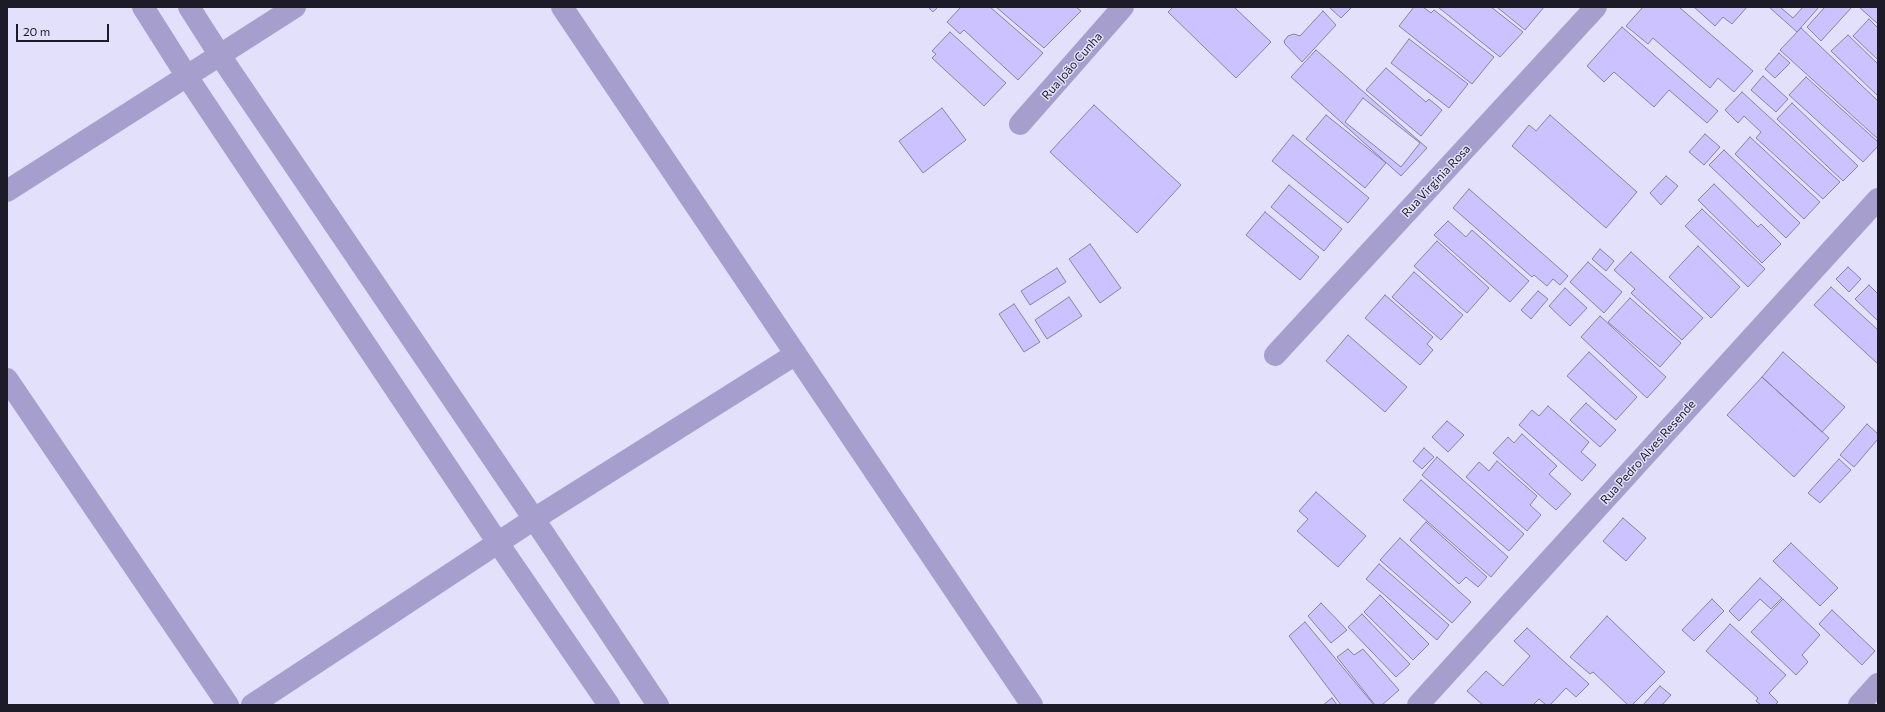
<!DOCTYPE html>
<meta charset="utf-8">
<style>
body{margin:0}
#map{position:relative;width:1885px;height:712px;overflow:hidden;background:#e3e0fb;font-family:Commissioner,sans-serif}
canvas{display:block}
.frame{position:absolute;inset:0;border:8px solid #1c1b27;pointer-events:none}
.scale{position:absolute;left:16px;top:24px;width:93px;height:18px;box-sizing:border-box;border:2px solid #1c1b27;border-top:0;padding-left:5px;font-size:12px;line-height:14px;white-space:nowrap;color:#1c1b27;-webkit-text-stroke:3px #e3e0fb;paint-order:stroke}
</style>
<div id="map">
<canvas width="1885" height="712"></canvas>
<div class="frame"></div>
<div class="scale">20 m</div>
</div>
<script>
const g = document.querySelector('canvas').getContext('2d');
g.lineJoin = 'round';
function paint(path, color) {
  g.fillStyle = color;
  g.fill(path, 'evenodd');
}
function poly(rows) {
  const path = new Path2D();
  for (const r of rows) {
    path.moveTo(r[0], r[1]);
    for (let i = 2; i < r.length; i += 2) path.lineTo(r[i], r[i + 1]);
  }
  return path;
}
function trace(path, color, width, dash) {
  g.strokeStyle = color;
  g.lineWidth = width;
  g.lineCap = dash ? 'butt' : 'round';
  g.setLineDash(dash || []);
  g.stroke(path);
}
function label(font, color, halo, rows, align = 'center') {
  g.font = font + ' Commissioner,sans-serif';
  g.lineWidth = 3;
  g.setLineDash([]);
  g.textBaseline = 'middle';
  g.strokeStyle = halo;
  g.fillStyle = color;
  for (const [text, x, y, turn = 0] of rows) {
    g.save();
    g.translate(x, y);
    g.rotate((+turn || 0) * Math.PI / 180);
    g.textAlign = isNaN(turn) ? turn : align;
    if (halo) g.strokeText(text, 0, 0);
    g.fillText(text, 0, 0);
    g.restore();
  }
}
const building = poly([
 [928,7,938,7,933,12,928,7],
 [961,7,990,7,1043,53,1018,80,964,30,960,34,947,22,961,7],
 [996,7,1076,7,1081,11,1044,48,996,7],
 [1173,7,1234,7,1271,42,1236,78,1168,12,1173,7],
 [1329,7,1352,7,1341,18,1329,7],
 [1414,7,1423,7,1431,13,1434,10,1494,57,1472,84,1399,26,1414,7],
 [1438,7,1491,7,1523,32,1500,57,1438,7],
 [1497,7,1544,7,1525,30,1497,7],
 [1643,7,1679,7,1753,71,1734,92,1718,78,1710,88,1653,38,1648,44,1626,26,1643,7],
 [1694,7,1747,7,1732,24,1723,17,1715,26,1694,7],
 [1769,7,1819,7,1797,32,1769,7],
 [1780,7,1803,7,1793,18,1780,7],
 [1825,7,1852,7,1821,41,1807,27,1825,7],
 [1859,7,1878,7,1878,24,1859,7],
 [1323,11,1336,25,1302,62,1285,44,1284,41,1288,36,1294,34,1300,36,1323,11],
 [1869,19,1878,28,1878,60,1853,36,1869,19],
 [1622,27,1718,111,1707,123,1669,90,1654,107,1614,72,1604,82,1587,66,1622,27],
 [1801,28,1878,101,1878,139,1780,50,1801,28],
 [950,32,1006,83,984,106,932,58,936,54,932,51,950,32],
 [1848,35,1878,64,1878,96,1831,51,1848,35],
 [1409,39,1468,84,1449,108,1391,63,1409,39],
 [1316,50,1427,148,1401,176,1291,77,1316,50],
 [1779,53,1790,63,1775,78,1765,69,1779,53],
 [1386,68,1426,102,1429,99,1442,110,1421,136,1366,90,1386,68],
 [1763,76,1788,99,1776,112,1751,90,1763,76],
 [1806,77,1878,142,1878,146,1863,162,1789,95,1806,77],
 [1742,92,1840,182,1823,199,1756,138,1761,132,1744,116,1738,123,1725,110,1742,92],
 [1363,98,1420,143,1401,167,1345,122,1363,98],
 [1792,103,1858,166,1843,181,1777,119,1792,103],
 [1094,105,1181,185,1137,233,1050,152,1094,105],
 [942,108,966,140,923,173,899,141,942,108],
 [1326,115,1386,163,1365,188,1306,139,1326,115],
 [1550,115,1637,192,1606,228,1512,146,1529,125,1536,131,1550,115],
 [1705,134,1720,147,1704,165,1689,152,1705,134],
 [1293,135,1369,198,1348,223,1272,161,1293,135],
 [1750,137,1820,202,1804,219,1735,154,1750,137],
 [1724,150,1800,223,1786,238,1709,165,1724,150],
 [1666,176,1678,186,1661,205,1650,193,1666,176],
 [1714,184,1758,227,1761,224,1781,244,1762,263,1698,200,1714,184],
 [1289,185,1342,229,1324,251,1271,207,1289,185],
 [1469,189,1568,276,1560,285,1553,279,1547,286,1534,275,1532,277,1453,208,1469,189],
 [1702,209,1765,269,1748,287,1685,226,1702,209],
 [1265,212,1319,257,1300,280,1246,235,1265,212],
 [1448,221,1466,237,1472,230,1529,281,1510,302,1434,235,1448,221],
 [1437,241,1489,288,1467,313,1414,266,1437,241],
 [1090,244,1121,288,1100,303,1069,259,1090,244],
 [1698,246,1740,287,1711,318,1669,277,1698,246],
 [1600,249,1614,261,1606,271,1592,259,1600,249],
 [1631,252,1703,318,1682,340,1631,293,1635,289,1614,270,1631,252],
 [1588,262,1622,292,1604,313,1570,282,1588,262],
 [1848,267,1861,279,1849,292,1836,279,1848,267],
 [1057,268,1066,282,1030,305,1021,291,1057,268],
 [1414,272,1463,315,1441,340,1392,297,1414,272],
 [1869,285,1878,294,1878,321,1855,299,1869,285],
 [1831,287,1878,330,1878,364,1814,305,1831,287],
 [1565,288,1587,308,1570,326,1549,306,1565,288],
 [1538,291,1548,299,1531,319,1521,310,1538,291],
 [1385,295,1433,337,1427,344,1433,350,1420,365,1365,318,1385,295],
 [1069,297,1082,316,1047,339,1035,320,1069,297],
 [1630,298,1681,343,1660,367,1608,322,1630,298],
 [1014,304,1040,342,1024,352,999,314,1014,304],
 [1600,316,1666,377,1647,398,1581,337,1600,316],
 [1348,335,1407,387,1385,412,1326,361,1348,335],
 [1589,352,1637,397,1616,420,1567,376,1589,352],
 [1783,352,1845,407,1822,432,1762,377,1783,352],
 [1762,377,1829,438,1794,477,1727,415,1762,377],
 [1586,403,1616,430,1600,447,1570,420,1586,403],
 [1548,406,1589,442,1581,452,1596,465,1582,481,1519,425,1532,410,1539,416,1548,406],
 [1447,421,1464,435,1448,452,1432,437,1447,421],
 [1867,424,1878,434,1878,439,1854,467,1840,455,1867,424],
 [1522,434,1557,466,1549,474,1571,494,1556,510,1493,453,1508,437,1514,443,1522,434],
 [1424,448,1434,457,1422,469,1413,461,1424,448],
 [1437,457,1524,534,1509,551,1422,475,1437,457],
 [1839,459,1851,470,1820,503,1808,493,1839,459],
 [1497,461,1537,496,1530,505,1541,515,1527,531,1466,477,1479,462,1489,471,1497,461],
 [1421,480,1508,557,1491,577,1403,500,1421,480],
 [1316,492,1366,536,1338,567,1297,531,1308,519,1299,511,1316,492],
 [1623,518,1646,538,1626,561,1603,541,1623,518],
 [1426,522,1487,577,1478,587,1466,577,1459,584,1410,540,1426,522],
 [1400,538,1471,602,1452,623,1380,560,1400,538],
 [1791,543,1838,588,1820,606,1773,561,1791,543],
 [1379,564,1449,625,1437,640,1366,579,1379,564],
 [1760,578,1782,598,1771,609,1760,599,1739,621,1729,611,1760,578],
 [1380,595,1429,644,1413,660,1364,612,1380,595],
 [1712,599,1724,611,1694,641,1682,630,1712,599],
 [1783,599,1820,635,1802,655,1808,662,1796,675,1751,632,1783,599],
 [1321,603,1347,630,1331,643,1308,616,1321,603],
 [1832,610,1875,651,1862,665,1819,624,1832,610],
 [1362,614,1410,664,1396,677,1348,627,1362,614],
 [1607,616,1665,672,1632,705,1628,705,1593,672,1590,674,1570,657,1607,616],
 [1305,622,1374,705,1341,705,1289,636,1305,622],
 [1730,624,1786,675,1769,693,1778,702,1775,705,1761,705,1756,701,1758,698,1706,651,1730,624],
 [1527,628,1589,684,1576,697,1566,688,1550,705,1546,705,1539,699,1533,705,1483,705,1467,691,1486,671,1503,686,1530,656,1514,641,1527,628],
 [1348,649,1354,655,1363,649,1399,690,1382,705,1375,705,1337,657,1348,649],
 [1660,686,1671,695,1662,705,1643,705,1660,686],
 [1332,698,1337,705,1323,705,1332,698]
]);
const minor = poly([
 [143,7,186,75,498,543,609,705],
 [189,7,219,54,534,519,658,705],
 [562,7,1032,705],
 [1020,124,1123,7],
 [7,191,295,7],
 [1275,355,1596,7],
 [7,379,228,705],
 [252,705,534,519,796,354],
 [1418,705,1878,199],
 [1859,705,1878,684]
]);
const streetNames = [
 ["Rua João Cunha",1072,66,-49],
 ["Rua Virginia Rosa",1436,181,-47],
 ["Rua Pedro Alves Resende",1648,452,-48]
];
paint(building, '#cbc2ff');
trace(building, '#8783a2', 1);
trace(minor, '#a69fcd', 22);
label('12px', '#1c1b27', '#e3e0fb', streetNames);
</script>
